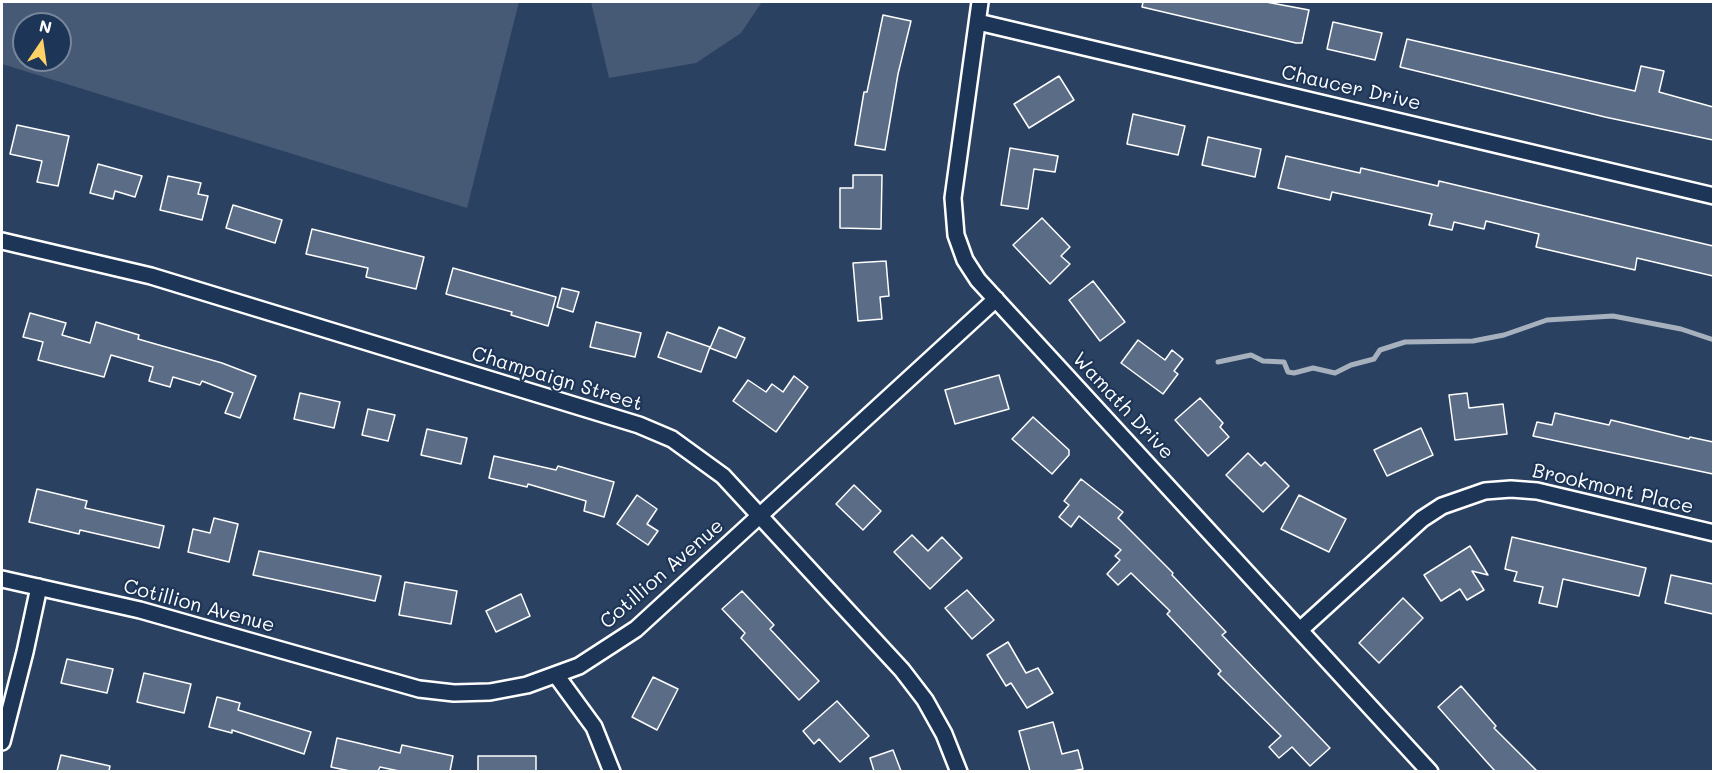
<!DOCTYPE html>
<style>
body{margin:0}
#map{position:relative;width:1715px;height:773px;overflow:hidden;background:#2a4161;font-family:Mali,sans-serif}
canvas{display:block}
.frame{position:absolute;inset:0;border:3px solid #fff;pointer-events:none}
.north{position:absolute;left:12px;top:12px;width:60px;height:60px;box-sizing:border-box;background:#1d3557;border:2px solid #77869a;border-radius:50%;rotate:13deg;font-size:16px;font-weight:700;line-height:24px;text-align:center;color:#fff}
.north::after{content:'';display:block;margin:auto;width:21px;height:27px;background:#ffd166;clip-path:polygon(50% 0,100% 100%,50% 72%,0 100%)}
</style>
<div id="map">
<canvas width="1715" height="773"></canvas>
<div class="frame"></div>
<div class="north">N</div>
</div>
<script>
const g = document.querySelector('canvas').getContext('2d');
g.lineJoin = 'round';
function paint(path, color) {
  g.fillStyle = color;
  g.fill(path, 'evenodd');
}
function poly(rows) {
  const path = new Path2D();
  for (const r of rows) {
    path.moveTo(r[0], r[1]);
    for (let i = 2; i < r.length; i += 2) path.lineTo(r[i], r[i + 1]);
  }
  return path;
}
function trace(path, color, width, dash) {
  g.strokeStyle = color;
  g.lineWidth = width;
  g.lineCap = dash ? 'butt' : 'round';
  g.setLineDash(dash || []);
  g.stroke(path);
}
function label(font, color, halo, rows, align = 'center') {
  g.font = font + ' Mali,sans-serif';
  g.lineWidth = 4.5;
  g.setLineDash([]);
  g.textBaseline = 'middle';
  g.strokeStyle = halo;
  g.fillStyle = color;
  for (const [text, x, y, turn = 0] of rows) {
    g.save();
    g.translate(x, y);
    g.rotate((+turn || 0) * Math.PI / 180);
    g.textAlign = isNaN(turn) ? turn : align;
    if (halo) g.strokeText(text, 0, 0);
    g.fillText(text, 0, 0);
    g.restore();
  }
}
const green = poly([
 [2,2,519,2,467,208,2,64],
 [24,24,60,24,60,60,24,60],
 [591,2,762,2,741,33,696,63,609,78]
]);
const stream = poly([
 [1218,362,1251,355,1263,361,1284,362,1288,372,1294,373,1313,368,1335,373,1351,365,1374,359,1380,350,1405,342,1473,341,1504,335,1547,320,1613,316,1681,329,1714,340]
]);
const building = poly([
 [1143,2,1266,2,1309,10,1302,43,1296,43,1142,7,1143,2],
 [883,15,911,21,898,74,885,150,855,145,864,92,867,92,883,15],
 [1333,22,1382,33,1375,60,1327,49,1333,22],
 [1407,39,1635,91,1641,66,1664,71,1659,92,1713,107,1713,140,1605,117,1400,67,1407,39],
 [1059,76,1074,100,1029,128,1014,104,1059,76],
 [1133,114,1185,126,1178,155,1127,144,1133,114],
 [17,125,69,136,58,186,37,182,42,161,10,154,17,125],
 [1208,137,1261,149,1255,177,1202,165,1208,137],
 [1010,148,1058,156,1055,172,1034,169,1028,209,1001,205,1010,148],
 [1286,156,1360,173,1361,168,1438,186,1439,181,1713,246,1713,276,1637,258,1635,270,1536,247,1539,234,1486,221,1484,229,1454,222,1452,230,1429,225,1432,214,1332,192,1330,200,1278,188,1286,156],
 [98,164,142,176,135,197,115,191,113,199,90,193,98,164],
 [853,175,882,175,881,229,840,228,840,188,853,188,853,175],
 [168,176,201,183,198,194,208,196,202,220,160,210,168,176],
 [233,205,282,220,275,243,226,228,233,205],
 [1042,218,1070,247,1061,256,1070,264,1050,284,1013,245,1042,218],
 [312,229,424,257,416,289,366,277,368,268,306,254,312,229],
 [886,261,889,296,880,297,882,319,858,321,853,263,886,261],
 [453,268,556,297,548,326,511,315,512,312,446,294,453,268],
 [1093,281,1125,322,1100,341,1069,300,1093,281],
 [562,288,579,292,573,312,557,307,562,288],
 [30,313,66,323,62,335,90,343,96,322,139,335,138,339,222,363,256,376,240,418,225,413,233,393,202,381,200,385,173,377,170,387,149,381,153,367,111,355,104,377,38,360,43,342,23,337,30,313],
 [596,322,641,333,635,357,590,347,596,322],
 [719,327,745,338,736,358,710,348,719,327],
 [667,332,710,347,701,372,658,357,667,332],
 [1138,340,1165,360,1172,350,1183,359,1174,371,1178,374,1163,394,1121,363,1138,340],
 [999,375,1009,409,955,424,945,390,999,375],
 [794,376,808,387,776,432,733,401,748,380,766,392,772,384,783,392,794,376],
 [300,393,340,402,334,428,294,419,300,393],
 [1467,393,1469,408,1503,404,1507,434,1455,440,1449,395,1467,393],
 [1200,398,1223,423,1220,427,1229,437,1208,456,1175,420,1200,398],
 [368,409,395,415,388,441,362,435,368,409],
 [1555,413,1609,425,1611,420,1689,439,1690,437,1713,442,1713,474,1533,436,1537,422,1552,425,1555,413],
 [1033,417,1069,450,1069,455,1052,474,1012,439,1033,417],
 [1421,428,1433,455,1387,476,1374,450,1421,428],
 [427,429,467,438,461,464,421,455,427,429],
 [1248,453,1261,466,1265,462,1289,486,1263,512,1226,475,1248,453],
 [494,456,556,470,558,466,614,482,604,517,584,511,586,501,528,484,527,487,489,478,494,456],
 [1081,479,1123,512,1118,518,1173,573,1172,575,1226,632,1222,635,1330,748,1310,766,1292,747,1279,758,1269,747,1281,736,1218,674,1221,671,1167,614,1170,611,1131,573,1118,585,1107,574,1120,560,1115,556,1121,550,1079,516,1071,527,1059,517,1069,505,1064,501,1081,479],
 [854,485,881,511,863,530,836,504,854,485],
 [37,489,87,501,85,508,164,526,159,548,80,530,79,534,29,522,37,489],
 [637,495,657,509,647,524,658,531,648,545,617,524,637,495],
 [1299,495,1346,519,1329,552,1281,529,1299,495],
 [214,518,238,524,229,562,188,552,193,529,210,533,214,518],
 [912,535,928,551,942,537,962,558,930,589,894,552,912,535],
 [1512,537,1646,568,1639,596,1563,579,1557,607,1539,603,1543,587,1514,581,1517,572,1505,569,1512,537],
 [1470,546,1488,575,1472,571,1484,590,1467,600,1460,589,1441,601,1424,575,1470,546],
 [259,551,381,576,375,601,253,575,259,551],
 [1671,575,1713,584,1713,614,1665,603,1671,575],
 [405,582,457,591,451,624,399,615,405,582],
 [967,590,994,620,972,639,945,608,967,590],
 [742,591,774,625,770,629,819,681,799,700,741,638,745,633,722,609,742,591],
 [521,594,530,616,496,632,486,611,521,594],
 [1403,598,1423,618,1379,663,1359,643,1403,598],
 [1008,642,1026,673,1038,668,1053,693,1027,708,1011,683,1006,686,987,655,1008,642],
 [67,659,113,669,107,693,61,683,67,659],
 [144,673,191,684,184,713,137,702,144,673],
 [653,677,678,689,657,730,632,717,653,677],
 [1461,686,1496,726,1494,728,1537,771,1495,771,1485,760,1438,707,1461,686],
 [217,697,240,703,238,710,311,732,304,754,232,730,232,733,209,727,217,697],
 [837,701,869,736,840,762,819,739,814,744,803,731,837,701],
 [1053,722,1062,754,1078,750,1083,769,1072,771,1030,771,1019,731,1053,722],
 [337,738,400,753,402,745,453,756,450,771,399,771,380,767,378,771,350,771,331,767,337,738],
 [893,750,901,771,874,771,870,758,893,750],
 [61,755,110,766,109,771,57,771,61,755],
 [478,756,536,756,536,771,478,771,478,756]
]);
const street = poly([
 [980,2,953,198,956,235,965,260,978,280,1430,772],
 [978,22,1714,196],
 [2,241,151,276,639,425,672,439,723,476,902,670,925,700,944,734,959,772],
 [2,579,140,610,419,689,454,693,490,692,527,685,579,666,636,629,996,299],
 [1300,630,1422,519,1442,506,1485,491,1511,489,1537,491,1714,533],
 [556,675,594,727,612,772],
 [2,742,25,652,39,587]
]);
const streetNames = [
 ["Chaucer Drive",1351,88,13],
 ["Champaign Street",557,379,17],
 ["Wamath Drive",1123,406,47],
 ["Brookmont Place",1613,489,13],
 ["Cotillion Avenue",662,574,-41],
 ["Cotillion Avenue",199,606,15]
];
paint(green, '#465975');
trace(stream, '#a7b1be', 5);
paint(building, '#5b6c86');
trace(building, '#fff', 1.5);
trace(street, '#fff', 20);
trace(street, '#1d3557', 15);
label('20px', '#fff', '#1d3557', streetNames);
</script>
